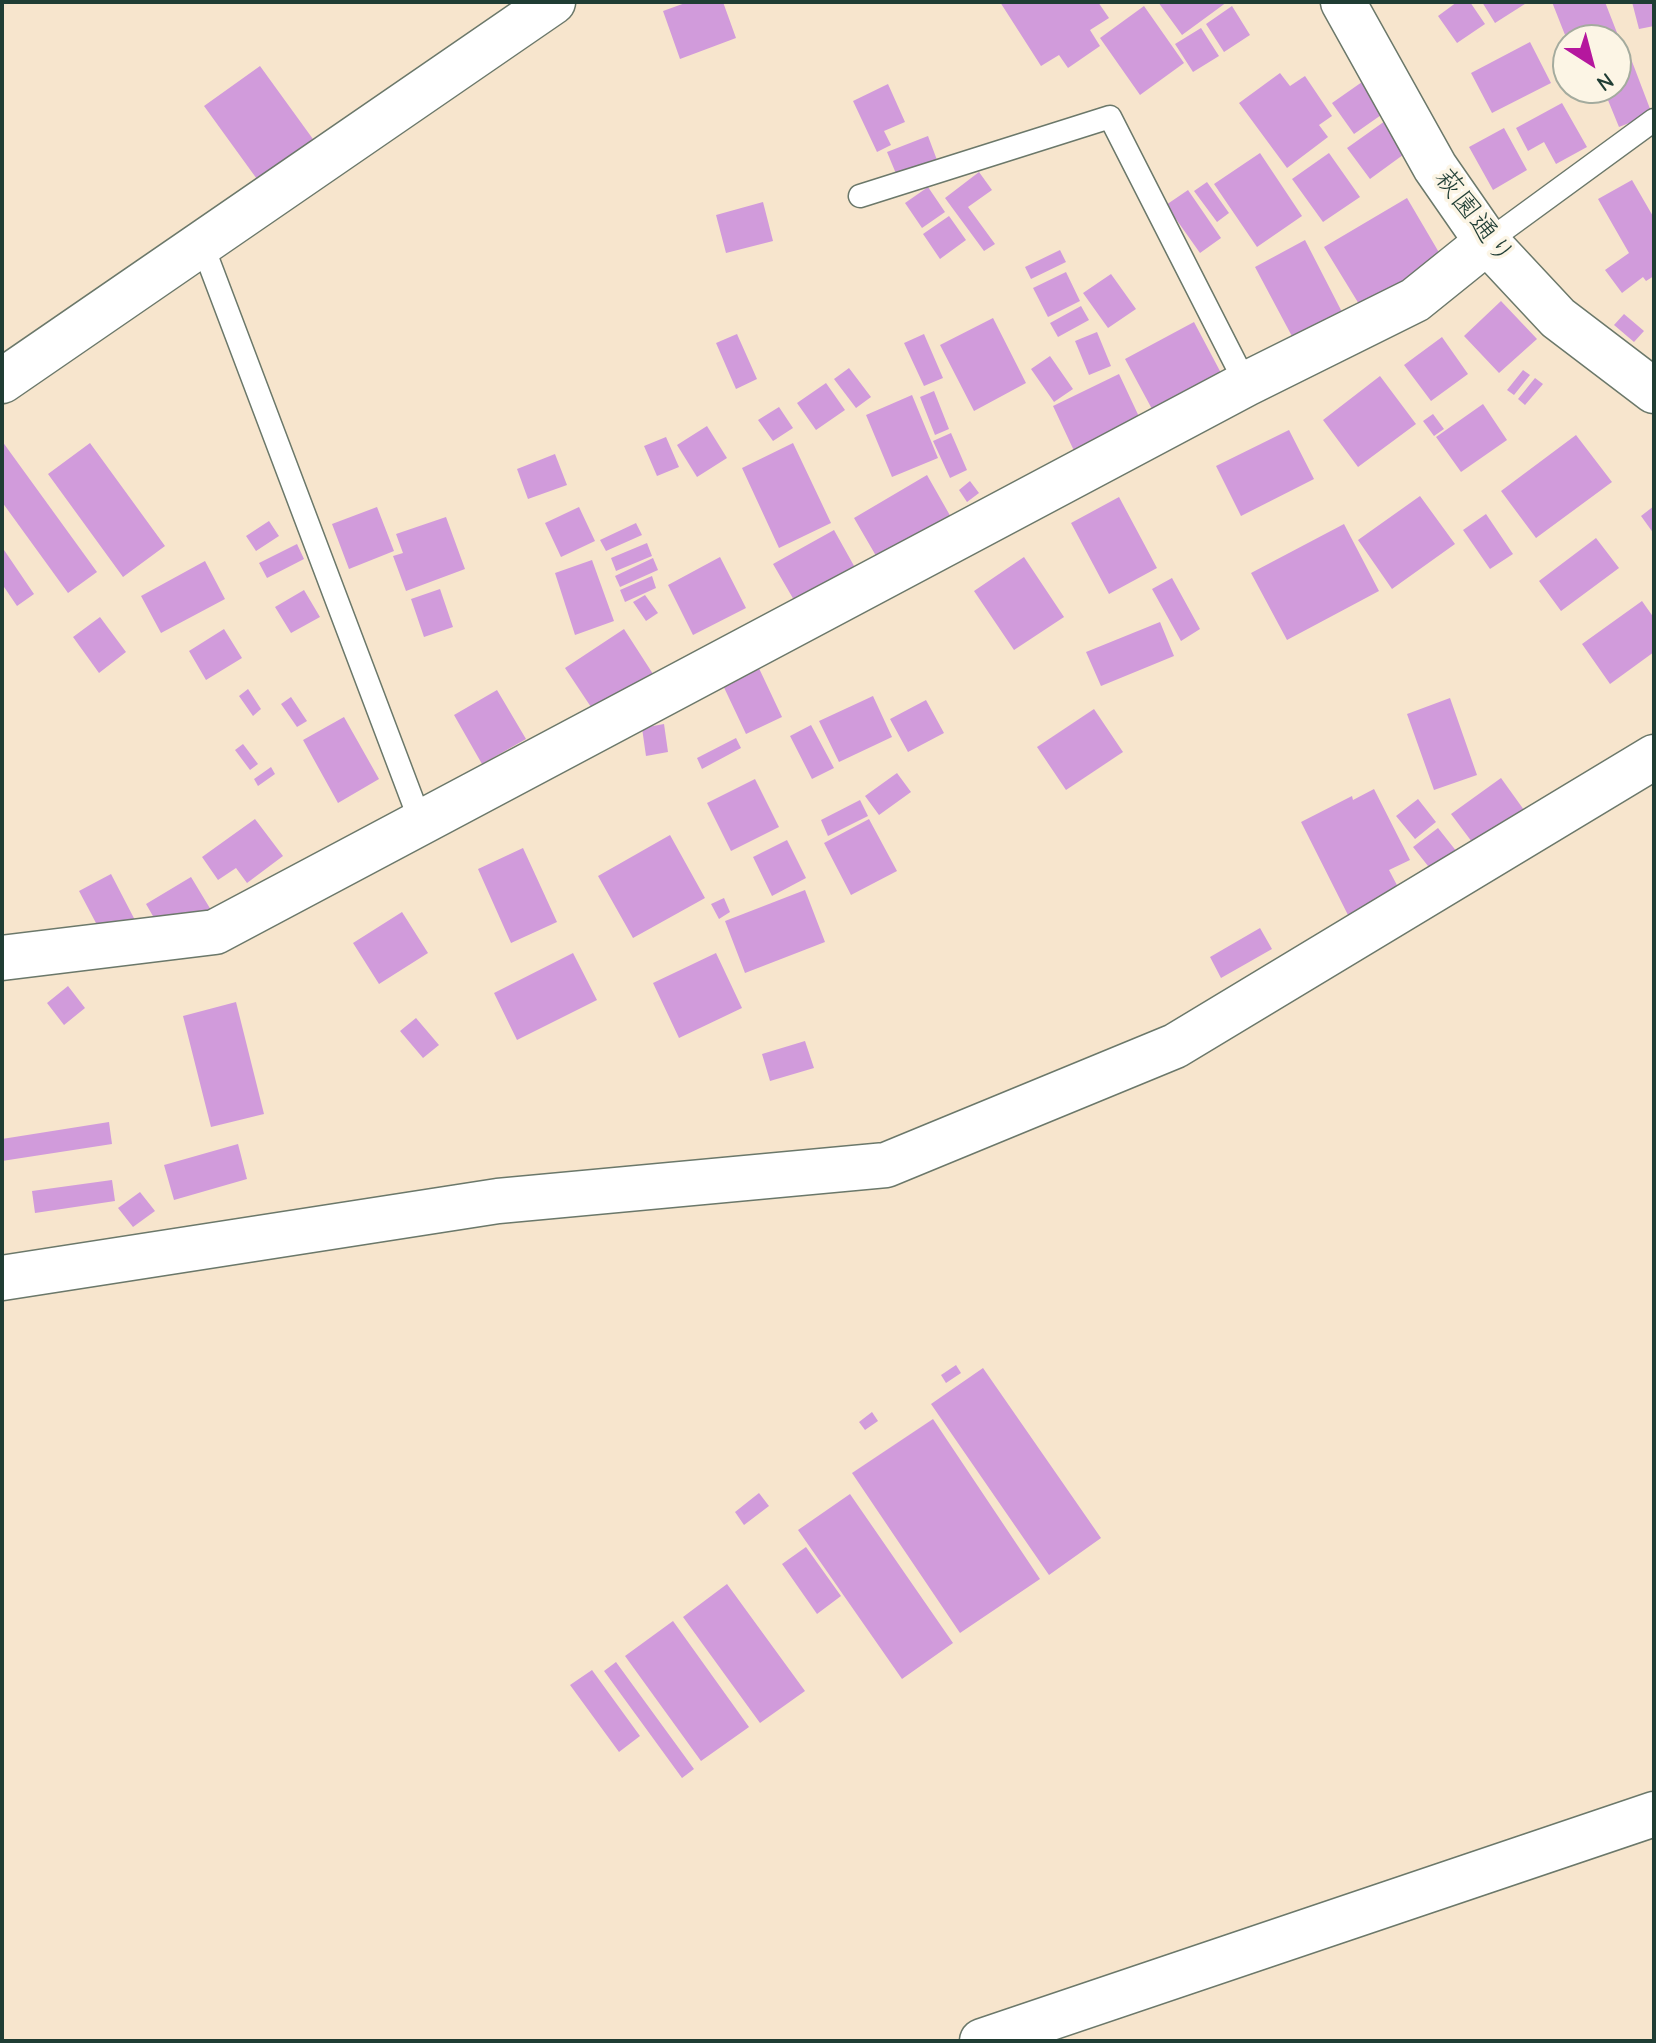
<!DOCTYPE html>
<meta charset="utf-8">
<style>
body{margin:0}
#map{position:relative;width:1656px;height:2043px;overflow:hidden;background:#f7e5cd;font-family:"Comic Neue",sans-serif}
canvas{display:block}
.frame{position:absolute;inset:0;border:4px solid #1f3d34;pointer-events:none}
.north{position:absolute;left:1552px;top:24px;width:80px;height:80px;box-sizing:border-box;background:#fcf5e5;border:2px solid #a4ab9e;border-radius:50%;rotate:144deg;font-size:22px;font-weight:700;line-height:32px;text-align:center;color:#1f3d34}
.north::after{content:'';display:block;margin:auto;width:28px;height:36px;background:#b5179e;clip-path:polygon(50% 0,100% 100%,50% 72%,0 100%)}
</style>
<div id="map">
<canvas width="1656" height="2043"></canvas>
<div class="frame"></div>
<div class="north">N</div>
</div>
<script>
const g = document.querySelector('canvas').getContext('2d');
g.lineJoin = 'round';
function paint(path, color) {
  g.fillStyle = color;
  g.fill(path, 'evenodd');
}
function poly(rows) {
  const path = new Path2D();
  for (const r of rows) {
    path.moveTo(r[0], r[1]);
    for (let i = 2; i < r.length; i += 2) path.lineTo(r[i], r[i + 1]);
  }
  return path;
}
function trace(path, color, width, dash) {
  g.strokeStyle = color;
  g.lineWidth = width;
  g.lineCap = dash ? 'butt' : 'round';
  g.setLineDash(dash || []);
  g.stroke(path);
}
function label(font, color, halo, rows, align = 'center') {
  g.font = font + ' "Comic Neue","Klee One",sans-serif';
  g.lineWidth = 7;
  g.setLineDash([]);
  g.textBaseline = 'middle';
  g.strokeStyle = halo;
  g.fillStyle = color;
  for (const [text, x, y, turn = 0] of rows) {
    g.save();
    g.translate(x, y);
    g.rotate((+turn || 0) * Math.PI / 180);
    g.textAlign = isNaN(turn) ? turn : align;
    if (halo) g.strokeText(text, 0, 0);
    g.fillText(text, 0, 0);
    g.restore();
  }
}
const building = poly([
 [688,2,723,2,736,38,680,59,663,11],
 [1000,2,1098,2,1109,18,1090,30,1100,46,1068,68,1059,55,1041,66],
 [1158,2,1227,2,1182,35],
 [1457,2,1470,2,1485,24,1457,43,1438,16],
 [1482,2,1528,2,1495,23],
 [1552,2,1605,2,1621,43,1567,40],
 [1632,2,1654,2,1654,26,1639,29],
 [1144,6,1184,63,1140,95,1100,38],
 [1232,6,1250,35,1224,52,1206,24],
 [1201,28,1219,56,1193,72,1175,44],
 [1530,42,1551,83,1492,113,1471,73],
 [1628,51,1652,114,1619,127,1603,88,1616,88,1616,56],
 [260,66,318,146,262,186,204,106],
 [1280,73,1290,86,1305,76,1332,116,1319,125,1328,137,1287,168,1239,103],
 [1362,82,1384,113,1354,134,1332,103],
 [888,84,905,122,884,131,891,145,877,152,853,101],
 [1562,103,1587,147,1556,164,1544,142,1528,151,1516,128],
 [1385,121,1407,152,1370,179,1347,148],
 [1504,128,1527,170,1493,190,1469,147],
 [928,136,937,160,897,176,887,152],
 [1260,153,1302,216,1257,247,1214,184],
 [1329,153,1360,197,1323,222,1292,179],
 [979,172,992,190,968,207,995,244,984,251,945,198],
 [1632,180,1654,218,1654,276,1646,281,1643,277,1622,293,1605,270,1629,253,1598,199],
 [1207,182,1229,213,1217,222,1194,191],
 [928,187,945,212,922,228,905,203],
 [1188,190,1221,238,1200,253,1166,205],
 [1407,198,1444,261,1362,309,1324,247],
 [763,202,773,241,726,253,716,215],
 [949,216,966,240,940,259,923,234],
 [1305,240,1343,314,1294,340,1255,267],
 [1060,250,1066,262,1031,279,1025,267],
 [1066,272,1080,301,1048,317,1033,288],
 [1111,274,1136,309,1108,328,1083,293],
 [1501,301,1537,339,1499,373,1464,336],
 [1081,306,1089,320,1058,337,1050,323],
 [1624,314,1644,331,1634,342,1614,325],
 [993,318,1026,383,974,411,940,345],
 [1194,322,1221,373,1152,409,1125,359],
 [1097,332,1111,366,1089,375,1075,341],
 [737,334,757,379,736,389,716,343],
 [924,334,943,378,924,386,904,343],
 [1442,337,1468,374,1431,401,1404,365],
 [1050,356,1073,389,1054,402,1031,369],
 [849,368,871,397,856,408,834,379],
 [1523,370,1530,375,1514,395,1507,390],
 [1119,374,1142,423,1076,455,1053,406],
 [1380,376,1416,424,1358,467,1323,420],
 [1535,378,1543,384,1525,405,1518,399],
 [826,383,845,410,816,430,797,403],
 [934,391,949,429,935,435,920,397],
 [912,395,938,458,892,477,866,415],
 [1483,404,1507,440,1461,472,1436,437],
 [779,407,793,428,773,441,758,420],
 [1433,414,1444,429,1434,436,1423,421],
 [707,426,727,458,697,477,677,445],
 [1289,430,1314,479,1241,516,1216,466],
 [951,433,967,470,950,478,933,441],
 [1576,435,1612,482,1536,538,1501,491],
 [666,437,679,467,657,476,644,446],
 [2,441,97,572,68,593,2,502],
 [90,443,165,546,123,577,48,474],
 [793,443,831,523,779,548,742,468],
 [555,454,567,485,528,499,517,469],
 [927,475,952,519,879,561,854,518],
 [970,481,979,493,967,502,959,490],
 [1420,496,1455,544,1392,589,1358,540],
 [1119,497,1157,568,1109,594,1071,523],
 [1654,506,1654,534,1641,516],
 [377,507,394,551,349,569,332,524],
 [579,507,595,541,561,557,545,523],
 [1486,514,1513,554,1490,569,1463,530],
 [446,517,465,569,406,591,393,556,403,553,396,534],
 [269,521,279,536,256,551,246,536],
 [636,523,642,535,606,551,600,540],
 [1344,524,1379,591,1287,640,1251,573],
 [834,530,858,573,798,607,773,564],
 [1596,538,1619,568,1561,611,1539,581],
 [647,543,652,556,616,571,611,558],
 [297,544,304,559,267,578,259,563],
 [2,547,34,594,17,606,2,584],
 [720,557,746,608,693,635,668,585],
 [1024,557,1064,617,1014,650,974,591],
 [653,558,658,570,620,587,615,576],
 [592,560,614,621,575,635,555,573],
 [205,561,225,599,161,633,141,596],
 [652,576,656,588,625,602,620,590],
 [1172,578,1200,629,1181,641,1152,589],
 [440,589,453,627,424,637,411,599],
 [304,590,320,617,291,633,275,607],
 [645,595,658,613,646,621,633,602],
 [1642,601,1654,618,1654,652,1610,684,1582,644],
 [100,617,126,652,99,673,73,637],
 [1160,622,1174,656,1101,686,1086,652],
 [224,629,242,658,206,680,189,651],
 [624,629,653,674,595,713,565,668],
 [756,662,782,717,746,734,720,679],
 [248,689,261,709,253,716,239,696],
 [497,690,526,739,482,764,454,715],
 [873,696,892,737,839,762,819,721],
 [291,697,307,721,297,727,281,704],
 [1450,698,1477,775,1434,790,1407,714],
 [926,700,944,733,908,752,890,719],
 [1094,709,1123,752,1066,790,1037,747],
 [344,717,379,779,338,803,303,740],
 [664,724,668,752,646,756,642,728],
 [811,725,834,768,812,779,790,736],
 [736,738,741,748,702,769,697,758],
 [243,744,258,764,250,770,235,750],
 [271,767,275,774,258,786,254,779],
 [897,773,911,792,879,815,865,796],
 [1501,778,1524,810,1475,846,1451,814],
 [755,779,779,827,731,851,707,803],
 [1374,789,1410,860,1389,870,1399,889,1348,915,1301,822,1352,796,1353,800],
 [1418,799,1436,822,1415,839,1396,816],
 [860,800,868,816,828,836,821,820],
 [255,819,283,856,247,883,236,868,218,880,202,857],
 [869,819,897,871,851,895,824,843],
 [1438,828,1457,852,1432,871,1413,847],
 [670,835,705,898,633,938,598,876],
 [787,840,806,878,772,896,753,857],
 [523,848,557,922,511,943,478,869],
 [111,874,137,924,105,940,79,891],
 [191,877,211,910,165,937,146,904],
 [805,890,825,942,745,973,725,921],
 [724,898,730,912,719,919,711,904],
 [402,912,428,953,379,984,353,943],
 [1260,928,1272,949,1221,978,1210,957],
 [573,953,597,1000,517,1040,494,993],
 [716,953,742,1008,679,1038,653,983],
 [68,986,85,1008,64,1025,47,1003],
 [236,1002,264,1114,211,1127,183,1016],
 [416,1018,439,1045,423,1058,400,1031],
 [805,1041,814,1068,770,1081,762,1054],
 [109,1122,112,1144,2,1161,2,1139],
 [238,1144,247,1179,174,1200,164,1165],
 [112,1180,115,1201,35,1213,32,1191],
 [140,1192,155,1211,133,1227,118,1208],
 [956,1365,961,1373,946,1383,941,1375],
 [983,1368,1101,1538,1049,1575,931,1404],
 [872,1412,878,1421,865,1430,859,1422],
 [933,1419,1040,1579,960,1633,852,1473],
 [759,1493,769,1506,744,1525,735,1512],
 [850,1494,953,1643,902,1679,798,1530],
 [806,1547,841,1596,817,1614,782,1564],
 [727,1584,805,1691,760,1723,683,1617],
 [673,1621,749,1727,701,1761,625,1656],
 [616,1662,694,1769,682,1778,604,1671],
 [592,1670,640,1736,619,1752,570,1685]
]);
const lane = poly([
 [860,196,1110,117,1246,384],
 [1487,242,1654,120],
 [202,244,421,823]
]);
const street = poly([
 [2,381,553,2],
 [2,958,215,932,1246,384,1415,300,1487,242],
 [2,1278,498,1201,886,1165,1175,1046,1654,757],
 [982,2041,1654,1814]
]);
const secondary = poly([
 [1343,2,1435,167,1487,242,1558,318,1654,391]
]);
const streetNames = [
 ["萩園通り",1474,217,53]
];
paint(building, '#d19bdb');
trace(lane, '#6b786a', 25);
trace(street, '#6b786a', 47);
trace(secondary, '#6b786a', 47);
trace(lane, '#fff', 22);
trace(street, '#fff', 44);
trace(secondary, '#fff', 44);
label('28px', '#1f3d34', '#fcf5e5', streetNames);
</script>
